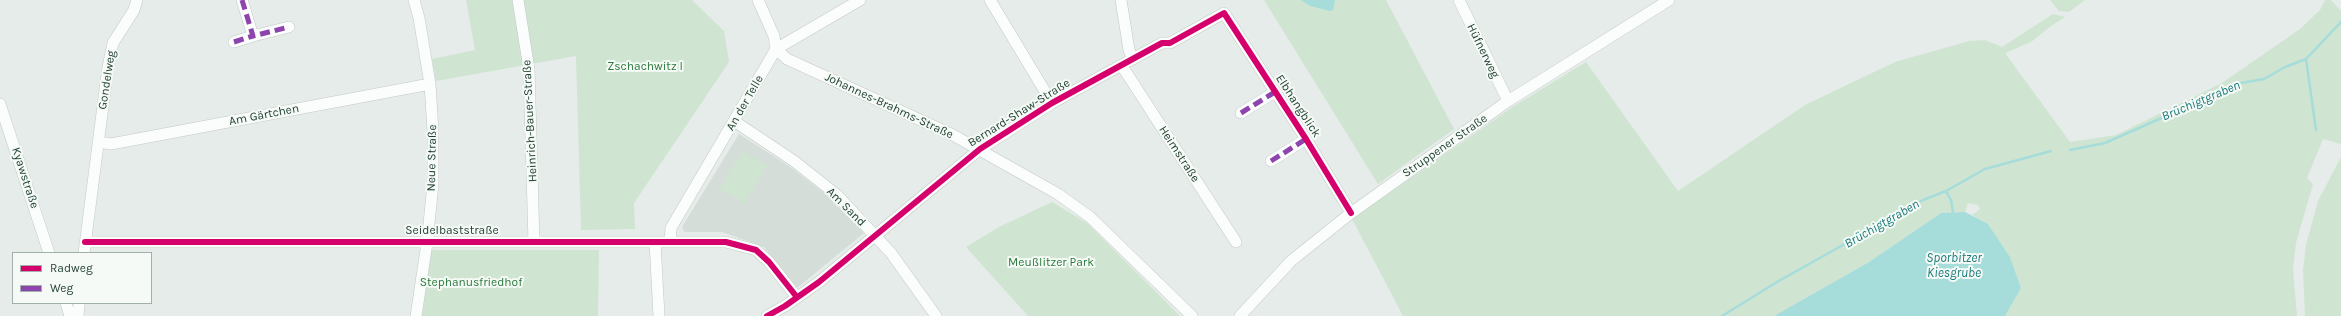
<!DOCTYPE html>
<meta charset="utf-8">
<style>
body{margin:0}
#map{position:relative;width:2341px;height:316px;overflow:hidden;background:#e6ece9;font-family:Karla,sans-serif}
canvas{display:block}
.legend{position:absolute;left:12px;top:252px;width:140px;height:52px;box-sizing:border-box;background:#f5faf6;border:1px solid #a1b0a8;margin:0;padding:5px 7px;list-style:none;font-size:12px;color:#224133}
.legend li{display:flex;align-items:center;gap:8px;height:20px}
.legend b{width:20px;border:1px solid #a1b0a8}
</style>
<div id="map">
<canvas width="2341" height="316"></canvas>
<ul class="legend">
<li><b style="height:5px;background:#d6006c"></b>Radweg</li>
<li><b style="height:5px;background:#8e44ad"></b>Weg</li>
</ul>
</div>
<script>
const g = document.querySelector('canvas').getContext('2d');
g.lineJoin = 'round';
function paint(path, color) {
  g.fillStyle = color;
  g.fill(path, 'evenodd');
}
function poly(rows) {
  const path = new Path2D();
  for (const r of rows) {
    path.moveTo(r[0], r[1]);
    for (let i = 2; i < r.length; i += 2) path.lineTo(r[i], r[i + 1]);
  }
  return path;
}
function trace(path, color, width, dash) {
  g.strokeStyle = color;
  g.lineWidth = width;
  g.lineCap = dash ? 'butt' : 'round';
  g.setLineDash(dash || []);
  g.stroke(path);
}
function label(font, color, halo, rows, align = 'center') {
  g.font = font + ' Karla,sans-serif';
  g.lineWidth = 4;
  g.setLineDash([]);
  g.textBaseline = 'middle';
  g.strokeStyle = halo;
  g.fillStyle = color;
  for (const [text, x, y, turn = 0] of rows) {
    g.save();
    g.translate(x, y);
    g.rotate((+turn || 0) * Math.PI / 180);
    g.textAlign = isNaN(turn) ? turn : align;
    if (halo) g.strokeText(text, 0, 0);
    g.fillText(text, 0, 0);
    g.restore();
  }
}
const built = poly([
 [739,134,789,166,829,197,864,233,797,288,764,247,722,232,685,232,682,227]
]);
const green = poly([
 [466,0,692,0,724,31,729,62,634,203,635,229,581,230,576,56,436,81,432,59,475,50],
 [1264,0,1386,0,1454,129,1378,184],
 [2050,0,2085,0,2069,12,2059,11],
 [2325,0,2331,0,2341,11,2341,144,2323,139,2307,178,2313,184,2296,243,2293,269,2297,316,2005,316,2021,288,2010,257,1988,224,1972,215,1980,209,1978,205,1968,203,1965,212,1941,213,1869,262,1774,316,1403,316,1352,219,1514,106,1586,62,1678,191,1805,105,1895,62,1969,41,1985,40,2002,47,2053,14,2065,17,2051,26,2031,42,2005,53,2070,142,2116,135,2222,83,2300,29,2320,10],
 [742,151,767,165,745,204,719,189],
 [2341,157,2341,316,2305,316,2303,270,2306,245,2318,201],
 [1052,202,1087,223,1180,316,1028,316,966,247,999,227],
 [431,250,599,250,598,316,422,316]
]);
const water = poly([
 [1301,0,1335,0,1333,10,1330,11,1310,6],
 [1965,212,1988,224,2010,257,2021,288,2005,316,1774,316,1869,262,1941,213]
]);
const stream = poly([
 [2306,59,2316,130],
 [2070,150,2105,143,2241,83,2264,79,2285,67,2306,59,2341,22],
 [1946,191,1951,200,1953,212],
 [1722,316,1777,282,1923,200,1946,191,1985,169,2051,151]
]);
const minor = poly([
 [242,0,253,36,289,27],
 [414,0,419,18,430,84,433,131,433,184,427,243,416,316],
 [518,0,529,69,534,242],
 [758,0,774,36,776,49,787,59,953,135,1058,194,1090,217,1192,316],
 [990,0,1052,103],
 [1121,0,1129,50,1133,59],
 [1459,0,1508,101],
 [234,42,253,36],
 [1122,66,1236,242],
 [0,104,49,253],
 [1241,113,1275,92],
 [734,121,794,161,837,195,891,253,936,316],
 [98,142,111,144,430,84],
 [1271,161,1306,139],
 [85,242,726,242,756,250,769,262,796,296],
 [655,242,659,316],
 [670,242,671,228,776,49,860,0],
 [84,253,108,67,113,43,134,10,137,0],
 [66,303,70,316],
 [78,316,79,303],
 [767,316,785,306,819,282,980,149,1052,103,1162,43,1170,43,1224,13,1306,139,1351,213],
 [1240,316,1291,261,1351,213,1508,101,1669,0]
]);
const quiet = poly([
 [242,0,253,36,289,27],
 [234,42,253,36],
 [1241,113,1275,92],
 [1271,161,1306,139]
]);
const cycleway = poly([
 [85,242,726,242,756,250,769,262,796,296],
 [767,316,785,306,819,282,980,149,1052,103,1162,43,1170,43,1224,13,1306,139,1351,213]
]);
const streetNames = [
 ["Hüfnerweg",1483,51,64],
 ["Gondelweg",107,80,-81],
 ["An der Telle",745,103,-60],
 ["Johannes-Brahms-Straße",889,106,25],
 ["Elbhangblick",1298,106,57],
 ["Bernard-Shaw-Straße",1019,113,-32],
 ["Am Gärtchen",264,115,-11],
 ["Heinrich-Bauer-Straße",530,121,-93],
 ["Struppener Straße",1445,146,-35],
 ["Heimstraße",1179,154,57],
 ["Neue Straße",432,158,-89],
 ["Kyawstraße",25,178,72],
 ["Am Sand",846,207,45],
 ["Seidelbaststraße",452,231]
];
const parkNames = [
 ["Zschachwitz I",645,67],
 ["Meußlitzer Park",1051,263],
 ["Stephanusfriedhof",471,283]
];
const waterNames = [
 ["Brüchigtgraben",2201,101,-23],
 ["Brüchigtgraben",1882,224,-30],
 ["Sporbitzer",1954,258],
 ["Kiesgrube",1954,273]
];
paint(built, '#d4ddd8');
paint(green, '#cfe5d2');
paint(water, '#a6dcda');
trace(stream, '#a6dcda', 2.5);
trace(minor, '#c3c9c6', 12);
trace(minor, '#fbfcfc', 11);
trace(quiet, '#8e44ad', 5, [10, 5]);
trace(cycleway, '#d6006c', 6);
label('12px', '#224133', '#f5faf6', streetNames);
label('12px', '#2a7a3b', '#f5faf6', parkNames);
label('italic 13px', '#197a7a', '#f5faf6', waterNames);
</script>
